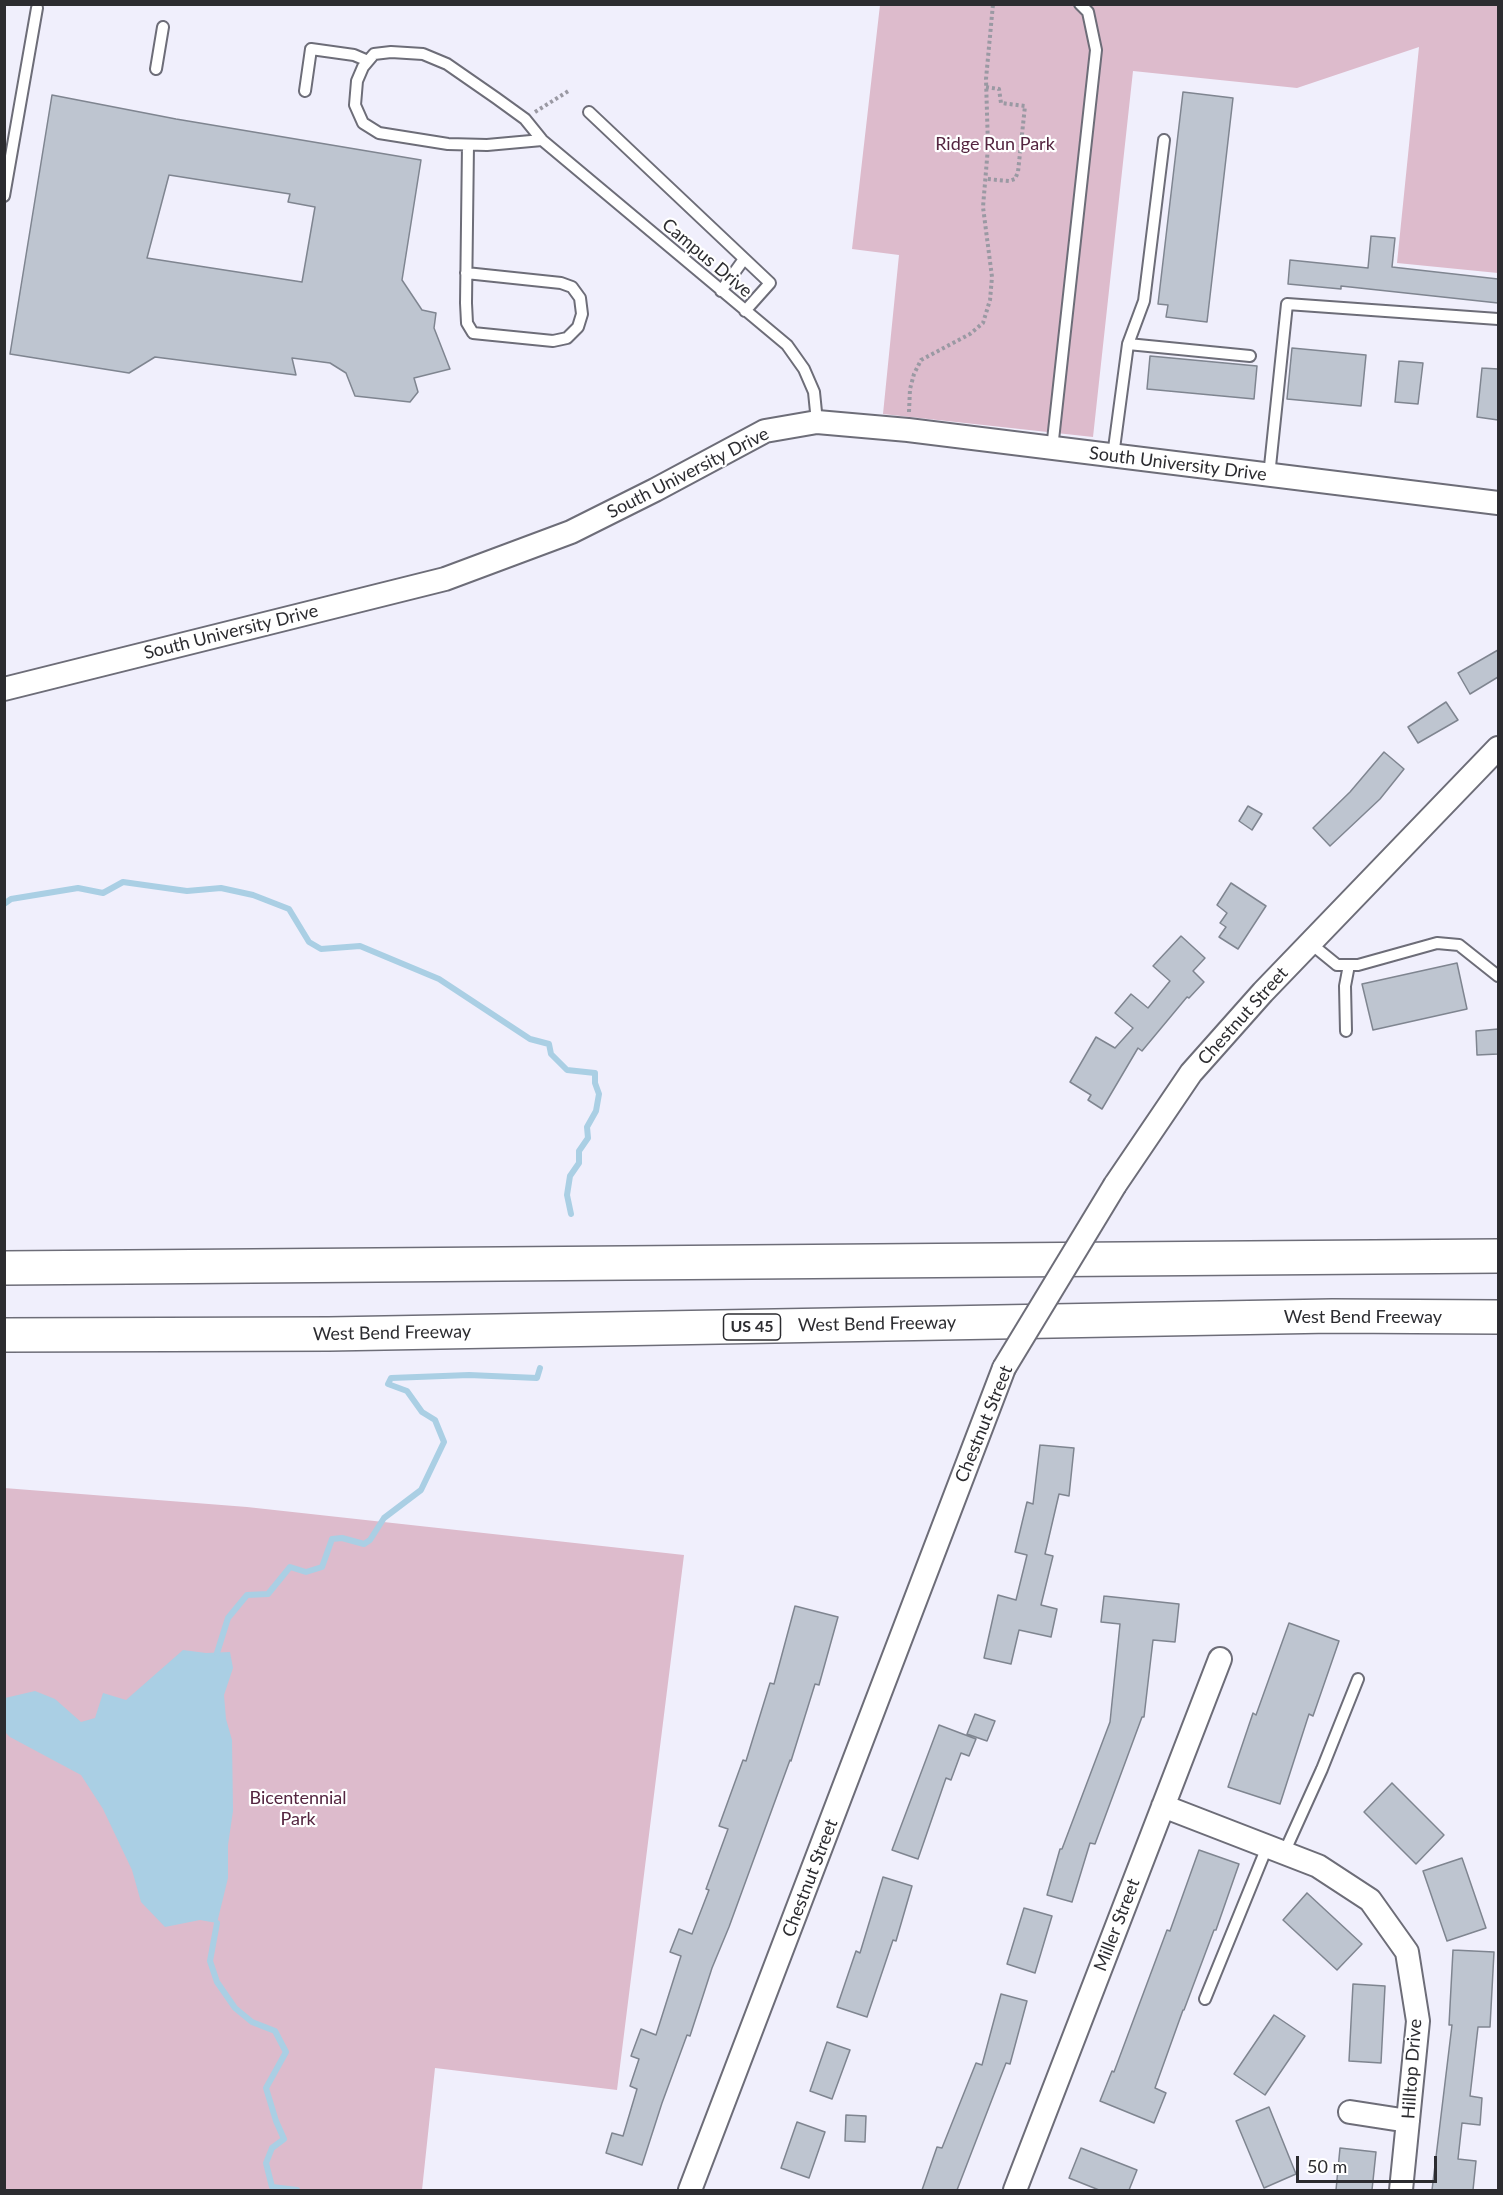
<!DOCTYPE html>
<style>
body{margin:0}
#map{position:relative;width:1503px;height:2195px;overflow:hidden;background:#f0effc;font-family:Lato,sans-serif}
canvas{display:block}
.frame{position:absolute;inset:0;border:6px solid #2c2c30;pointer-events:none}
.scale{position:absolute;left:1296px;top:2156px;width:141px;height:27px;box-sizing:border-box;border:3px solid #2c2c30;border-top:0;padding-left:8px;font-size:18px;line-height:21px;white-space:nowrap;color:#2c2c30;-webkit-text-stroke:4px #fff;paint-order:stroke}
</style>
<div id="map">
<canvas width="1503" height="2195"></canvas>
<div class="frame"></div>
<div class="scale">50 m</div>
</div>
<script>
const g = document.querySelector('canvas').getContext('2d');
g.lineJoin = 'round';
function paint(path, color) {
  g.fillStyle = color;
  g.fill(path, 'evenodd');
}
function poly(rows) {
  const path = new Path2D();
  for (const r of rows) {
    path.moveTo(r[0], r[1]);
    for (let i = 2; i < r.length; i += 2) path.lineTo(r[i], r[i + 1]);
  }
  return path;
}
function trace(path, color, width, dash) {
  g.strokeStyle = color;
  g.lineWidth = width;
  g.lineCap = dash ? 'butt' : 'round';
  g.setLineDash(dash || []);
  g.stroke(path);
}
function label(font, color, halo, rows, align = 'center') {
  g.font = font + ' Lato,sans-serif';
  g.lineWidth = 4.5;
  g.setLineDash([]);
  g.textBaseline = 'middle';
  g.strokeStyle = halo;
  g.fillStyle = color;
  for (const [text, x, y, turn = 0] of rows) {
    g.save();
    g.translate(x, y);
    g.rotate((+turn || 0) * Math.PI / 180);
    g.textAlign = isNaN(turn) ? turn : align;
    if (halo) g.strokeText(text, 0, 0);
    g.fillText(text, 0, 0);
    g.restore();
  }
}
const green = poly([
 [880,5,1498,5,1498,273,1397,263,1419,47,1297,88,1133,71,1093,437,883,414,899,255,852,249],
 [4,1488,247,1507,684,1555,617,2090,435,2068,422,2190,5,2190]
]);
const water = poly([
 [183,1650,206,1653,230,1652,233,1668,224,1695,226,1719,232,1740,233,1811,228,1845,228,1878,217,1923,200,1920,165,1927,141,1902,132,1870,103,1809,81,1775,10,1737,5,1732,5,1698,35,1691,55,1699,81,1722,95,1718,103,1693,126,1700]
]);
const stream = poly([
 [4,904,11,899,78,888,103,893,123,882,187,891,221,888,253,895,289,909,309,942,321,949,360,946,439,979,530,1039,549,1044,551,1054,567,1070,595,1073,595,1083,599,1094,596,1111,587,1127,588,1138,579,1151,579,1163,570,1176,567,1195,571,1214],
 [217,1653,228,1618,247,1595,268,1594,290,1567,306,1572,322,1567,332,1539,342,1538,364,1544,370,1540,384,1518,421,1490,444,1442,435,1420,422,1412,407,1391,388,1384,391,1378,469,1375,537,1378,540,1368],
 [217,1923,210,1961,217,1982,235,2008,252,2022,275,2031,286,2052,266,2088,276,2121,284,2139,272,2148,266,2163,272,2187,297,2190]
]);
const building = poly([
 [1183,92,1233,98,1207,322,1166,317,1168,305,1158,304,1183,92],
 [52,95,176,119,421,160,402,280,422,310,436,313,434,328,450,369,414,378,418,392,410,402,355,396,346,373,330,363,292,358,296,375,155,357,129,373,10,354,52,95],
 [169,175,290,194,288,202,315,207,302,282,147,258,169,175],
 [1371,236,1395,238,1392,267,1498,279,1498,303,1341,286,1341,289,1288,284,1290,260,1368,268,1371,236],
 [1292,348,1366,355,1361,406,1287,399,1292,348],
 [1150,356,1257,366,1254,399,1147,389,1150,356],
 [1399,361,1423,363,1418,404,1395,402,1399,361],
 [1482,368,1498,369,1498,420,1477,417,1482,368],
 [1498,650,1498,677,1470,694,1458,673,1498,650],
 [1446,702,1458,720,1418,743,1408,727,1446,702],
 [1384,752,1404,769,1380,799,1330,846,1313,828,1350,792,1384,752],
 [1248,806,1262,814,1252,830,1239,821,1248,806],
 [1231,883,1266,906,1238,949,1219,937,1226,927,1220,923,1227,913,1217,905,1231,883],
 [1181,936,1205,958,1193,971,1204,982,1189,998,1187,997,1142,1051,1138,1048,1102,1109,1088,1100,1091,1095,1070,1082,1096,1037,1115,1048,1133,1028,1115,1013,1131,994,1148,1008,1170,981,1153,966,1181,936],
 [1457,963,1467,1009,1373,1030,1362,984,1457,963],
 [1498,1029,1498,1054,1477,1055,1476,1031,1498,1029],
 [1040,1445,1074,1448,1069,1496,1059,1494,1045,1554,1053,1556,1041,1605,1057,1609,1051,1637,1019,1630,1011,1664,984,1658,998,1595,1016,1600,1027,1555,1015,1552,1027,1502,1033,1504,1040,1445],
 [1104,1596,1179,1604,1175,1642,1153,1640,1144,1717,1142,1717,1095,1844,1090,1843,1072,1902,1047,1895,1060,1849,1062,1849,1110,1722,1120,1624,1101,1622,1104,1596],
 [795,1606,838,1617,819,1685,815,1684,791,1761,790,1760,729,1927,712,1968,690,2036,687,2035,662,2103,642,2165,606,2153,612,2133,623,2136,637,2089,630,2086,639,2059,631,2056,641,2029,656,2035,681,1956,670,1952,679,1929,692,1934,709,1890,706,1889,728,1829,719,1826,743,1760,746,1761,770,1683,774,1684,795,1606],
 [1289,1623,1339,1641,1313,1716,1309,1714,1280,1804,1228,1787,1253,1713,1256,1715,1289,1623],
 [975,1714,995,1721,987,1741,967,1734,975,1714],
 [939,1725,976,1739,969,1756,961,1753,951,1780,946,1778,918,1859,892,1850,939,1725],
 [1392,1783,1444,1835,1416,1864,1364,1812,1392,1783],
 [1199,1850,1239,1864,1216,1930,1214,1930,1184,2010,1183,2010,1155,2088,1166,2093,1154,2123,1100,2101,1112,2071,1114,2072,1167,1930,1170,1931,1199,1850],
 [1462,1858,1486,1928,1447,1941,1423,1871,1462,1858],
 [883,1877,912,1886,896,1941,893,1940,867,2017,837,2007,856,1951,860,1953,883,1877],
 [1307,1893,1362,1944,1337,1970,1283,1920,1307,1893],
 [1024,1908,1052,1916,1035,1973,1007,1964,1024,1908],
 [1453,1950,1494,1952,1490,2027,1478,2027,1470,2096,1482,2098,1480,2125,1462,2123,1458,2159,1476,2161,1473,2190,1432,2190,1452,2025,1449,2025,1453,1950],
 [1353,1984,1385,1986,1381,2063,1349,2061,1353,1984],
 [1001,1994,1027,2001,1010,2064,1006,2063,957,2190,922,2190,937,2147,942,2148,976,2063,982,2065,1001,1994],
 [1274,2015,1305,2036,1265,2095,1234,2074,1274,2015],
 [827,2042,850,2050,832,2099,810,2091,827,2042],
 [1269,2107,1296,2174,1264,2188,1236,2121,1269,2107],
 [846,2115,866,2116,865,2142,845,2141,846,2115],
 [797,2122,825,2132,809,2178,781,2168,797,2122],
 [1081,2148,1137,2170,1129,2190,1099,2190,1069,2178,1081,2148],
 [1340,2148,1376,2152,1372,2190,1336,2190,1340,2148]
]);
const path = poly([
 [986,87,999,89,1001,103,1025,106,1018,172,1015,179,1009,181,987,179],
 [535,112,570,90],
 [909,412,910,389,914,374,921,360,970,334,983,323,990,300,992,277,983,207,988,147,986,79,993,4]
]);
const lane = poly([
 [156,69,163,27],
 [305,91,311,49,354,55,368,61],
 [589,112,770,283,745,311],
 [542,140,487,145,448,144,379,133,363,123,355,105,357,81,363,67,374,54,391,52,423,54,447,64,496,98,525,119,542,140,787,345,804,369,814,392,817,422],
 [4,196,37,8],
 [466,273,561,283,572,287,580,298,582,314,578,327,567,338,553,341,473,333,467,323,466,303,468,145],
 [721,291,744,259],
 [1128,344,1250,356],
 [1052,449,1096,50,1088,12,1080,4],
 [1113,456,1128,344,1144,301,1164,140],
 [1269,476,1287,304,1498,319],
 [1310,943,1337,965,1358,965,1437,943,1459,945,1498,976],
 [1346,1031,1345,986,1349,965],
 [1284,1853,1322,1769,1358,1679],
 [1205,1999,1267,1847]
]);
const street = poly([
 [4,689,445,579,571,532,655,490,765,431,817,422,908,430,1498,503],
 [1115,1185,1191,1073,1263,992,1498,748],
 [1163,1806,1318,1866,1370,1900,1407,1952,1418,2021,1401,2190],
 [1350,2112,1408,2121],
 [690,2190,1004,1368],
 [1015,2190,1220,1659]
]);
const highway = poly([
 [4,1268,1498,1256],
 [4,1335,329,1334,1332,1316,1498,1317]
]);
const streetBridge = poly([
 [1004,1368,1115,1185]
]);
const shields = [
 [752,1327,57]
];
const shieldNames = [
 ["US 45",752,1327]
];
const parkNames = [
 ["Ridge Run Park",995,144],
 ["Bicentennial",298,1798],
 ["Park",298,1819]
];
const streetNames = [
 ["Campus Drive",707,258,40],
 ["South University Drive",1178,464,7],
 ["South University Drive",688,473,-27],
 ["South University Drive",231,632,-14],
 ["Chestnut Street",1243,1016,-48],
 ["West Bend Freeway",1363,1317],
 ["West Bend Freeway",877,1324,-1],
 ["West Bend Freeway",392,1333,-1],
 ["Chestnut Street",984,1424,-68],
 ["Chestnut Street",810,1878,-69],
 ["Miller Street",1117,1925,-69],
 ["Hilltop Drive",1412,2069,-86]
];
paint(green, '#dbc');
paint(water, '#aacfe4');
trace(stream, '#aacfe4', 6);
paint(building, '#bec5d0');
trace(building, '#7f8590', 1.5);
trace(lane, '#6d6d78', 14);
trace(street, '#6d6d78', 26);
trace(highway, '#6d6d78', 36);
trace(path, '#9a99a3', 4, [3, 3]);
trace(lane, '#fff', 10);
trace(street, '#fff', 22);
trace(highway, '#fff', 33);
trace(streetBridge, '#6d6d78', 26, []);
trace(streetBridge, '#fff', 22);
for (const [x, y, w] of shields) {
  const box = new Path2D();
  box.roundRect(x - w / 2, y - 13, w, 26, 4.5);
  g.fillStyle = '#fff';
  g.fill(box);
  trace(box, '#2c2c30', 1.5);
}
label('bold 16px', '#2c2c30', null, shieldNames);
label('18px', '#542540', '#fff', parkNames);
label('18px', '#2c2c30', '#fff', streetNames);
</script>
